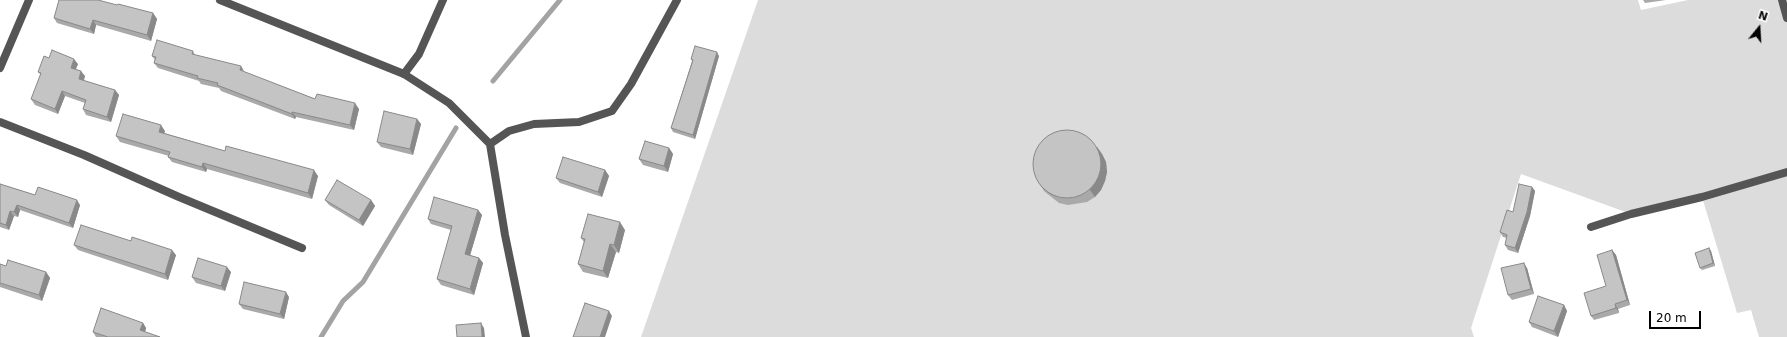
<!DOCTYPE html>
<style>
body{margin:0}
#map{position:relative;width:1787px;height:337px;overflow:hidden;background:#fff;font-family:"DejaVu Sans",sans-serif}
canvas{display:block}
.north{position:absolute;left:1739px;top:8px;width:40px;height:40px;-webkit-text-stroke:3px #fff;paint-order:stroke;rotate:18deg;font-size:11px;font-weight:700;line-height:16px;text-align:center;color:#000}
.north::after{content:'';display:block;margin:auto;width:14px;height:18px;background:#000;clip-path:polygon(50% 0,100% 100%,50% 72%,0 100%)}
.scale{position:absolute;left:1649px;top:311px;width:52px;height:18px;box-sizing:border-box;border:2px solid #000;border-top:0;padding-left:5px;font-size:12px;line-height:14px;white-space:nowrap;color:#000;-webkit-text-stroke:3px #fff;paint-order:stroke}
</style>
<div id="map">
<canvas width="1787" height="337"></canvas>
<div class="north">N</div>
<div class="scale">20 m</div>
</div>
<script>
const g = document.querySelector('canvas').getContext('2d');
g.lineJoin = 'round';
function paint(path, color) {
  g.fillStyle = color;
  g.fill(path, 'evenodd');
}
function poly(rows) {
  const path = new Path2D();
  for (const r of rows) {
    if (r.length === 3) {
      path.moveTo(r[0] + r[2], r[1]);
      path.arc(r[0], r[1], r[2], 0, 2 * Math.PI);
      continue;
    }
    path.moveTo(r[0], r[1]);
    for (let i = 2; i < r.length; i += 2) path.lineTo(r[i], r[i + 1]);
  }
  return path;
}
function trace(path, color, width, dash) {
  g.strokeStyle = color;
  g.lineWidth = width;
  g.lineCap = dash ? 'butt' : 'round';
  g.setLineDash(dash || []);
  g.stroke(path);
}
const green = poly([
 [758,0,1638,0,1641,10,1688,0,1787,0,1787,337,1759,337,1751,310,1737,313,1702,197,1631,214,1521,174,1471,328,1474,337,641,337]
]);
const stream = poly([
 [493,81,560,0],
 [321,337,343,301,363,282,456,128]
]);
const lane = poly([
 [404,74,419,54,443,0],
 [0,122,84,155,179,197,302,248]
]);
const street = poly([
 [220,0,404,74,449,103,490,144,505,235,526,337],
 [1782,0,1787,18],
 [0,68,29,0],
 [490,144,509,131,534,124,579,122,612,111,631,84,677,0],
 [1591,227,1631,214,1702,197,1787,172]
]);
const wall = poly([
 [1643,0,1666,0,1645,3],
 [117,5,153,13,157,19,151,41,96,25,94,34,57,23,54,18],
 [193,51,195,55,244,72,315,99,359,109,354,130,296,117,295,119,221,91,219,88,201,84,199,81,158,68,154,63,155,60,152,56],
 [719,56,695,139,673,132,671,128,692,61,691,59],
 [49,58,78,64,76,69,85,76,84,81,115,90,119,95,111,122,86,115,83,109,85,103,65,96,58,114,35,105,31,99,41,75,38,72],
 [417,119,421,124,413,155,381,147,377,142],
 [165,131,164,133,225,151,318,176,312,199,207,169,206,172,172,162,168,157,169,156,120,142,116,136],
 [1097,147,1102,154,1106,162,1107,172,1105,181,1101,190,1095,197,1087,202,1068,205,1059,203,1044,191,1039,183],
 [669,148,673,154,668,172,643,165,639,159],
 [605,170,609,176,602,197,560,183,556,178],
 [0,184,35,195,80,205,73,228,20,210,18,217,14,216,9,230,0,227],
 [1532,187,1535,191,1530,216,1518,253,1508,250,1505,245,1507,238,1503,237,1500,232,1513,212],
 [325,200,371,200,375,206,363,226,329,205],
 [478,210,482,215,470,255,479,258,483,263,474,295,441,285,437,279,451,230,431,224,428,219],
 [625,230,619,253,616,252,608,278,583,272,578,264,584,242,581,238],
 [74,245,176,255,168,280,78,250],
 [1709,248,1711,251,1715,266,1702,270,1700,268],
 [1612,250,1616,255,1630,305,1618,309,1619,313,1594,320,1591,316,1606,286],
 [0,264,6,266,46,272,50,278,42,301,0,287],
 [1527,268,1534,294,1512,300,1508,295],
 [231,272,225,291,196,283,192,277],
 [289,297,284,319,243,309,239,304],
 [1564,305,1567,311,1558,337,1532,327,1529,322],
 [143,323,146,328,145,332,160,337,96,337,93,332]
]);
const shadedWall = poly([
 [153,13,157,19,151,41,147,35],
 [93,20,96,25,94,34,90,29],
 [717,52,719,56,695,139,693,135],
 [74,59,78,64,74,73,71,68],
 [241,66,244,71,240,70],
 [81,71,85,76,82,84,79,79],
 [115,90,119,95,111,122,107,117],
 [62,91,65,96,58,114,55,109],
 [355,103,359,109,354,130,350,125],
 [292,112,296,117,295,119,292,114],
 [417,119,421,124,413,155,410,149],
 [161,125,165,131,163,137,159,132],
 [1097,147,1102,154,1106,162,1107,172,1105,181,1101,190,1095,197,1090,190],
 [669,148,673,154,668,172,664,166],
 [203,163,207,169,206,172,202,167],
 [314,170,318,176,312,199,308,193],
 [605,170,609,176,602,197,598,192],
 [1532,187,1535,191,1530,216,1518,253,1515,248],
 [77,200,80,205,73,228,69,223],
 [371,200,375,206,363,226,359,220],
 [17,205,20,210,18,217,14,212],
 [478,210,482,215,469,259,465,254],
 [10,211,14,216,9,230,6,225],
 [620,222,625,230,619,253,614,245],
 [610,244,616,252,608,278,603,271],
 [1709,248,1711,251,1715,266,1713,263],
 [172,250,176,255,168,280,165,274],
 [1612,250,1616,255,1630,305,1627,300],
 [479,258,483,263,474,295,470,289],
 [1524,263,1527,268,1534,294,1531,289],
 [227,267,231,272,225,291,221,286],
 [46,272,50,278,42,301,39,295],
 [286,292,289,297,284,319,280,314],
 [1615,304,1618,309,1619,313,1616,308],
 [1564,305,1567,311,1558,337,1554,331],
 [609,311,612,316,605,337,600,337],
 [143,323,146,328,144,336,140,330],
 [481,323,484,328,485,337,482,337]
]);
const building = poly([
 [59,0,98,0,117,5,118,4,153,13,147,35,93,20,90,29,54,18,59,0],
 [157,40,193,51,192,54,241,66,240,70,315,99,317,94,355,103,350,125,292,112,292,114,217,85,218,83,197,78,198,76,154,63,156,57,152,56,157,40],
 [695,46,717,52,693,135,671,128,693,60,691,59,695,46],
 [52,50,74,59,71,68,81,71,79,79,115,90,107,117,83,109,86,100,62,91,55,109,31,99,41,73,38,72,44,56,49,58,52,50],
 [384,111,417,119,410,149,377,142,384,111],
 [123,114,161,125,159,132,225,151,226,146,314,170,308,193,203,163,202,167,168,157,170,152,116,136,123,114],
 [1067,164,34],
 [645,141,669,148,664,166,639,159,645,141],
 [563,157,605,170,598,192,556,178,563,157],
 [337,180,371,200,359,220,325,200,337,180],
 [0,184,35,195,38,187,77,200,69,223,17,205,14,212,10,211,6,225,0,223,0,184],
 [1519,184,1532,187,1527,212,1515,248,1505,245,1507,235,1500,232,1507,210,1513,212,1519,184],
 [434,197,478,210,465,254,479,258,470,289,437,279,452,226,428,219,434,197],
 [588,214,620,222,614,245,610,244,603,271,578,264,585,239,581,238,588,214],
 [81,225,131,241,132,237,172,250,165,274,74,245,81,225],
 [1709,248,1713,263,1700,268,1695,253,1709,248],
 [1612,250,1627,300,1615,304,1616,308,1591,316,1584,293,1606,286,1597,255,1612,250],
 [198,258,227,267,221,286,192,277,198,258],
 [8,260,46,272,39,295,0,283,0,264,6,266,8,260],
 [1524,263,1531,289,1508,295,1501,268,1524,263],
 [244,282,286,292,280,314,239,304,244,282],
 [1538,296,1564,305,1554,331,1529,322,1538,296],
 [585,303,609,311,600,337,573,337,585,303],
 [101,308,143,323,140,330,160,337,108,337,93,332,101,308],
 [481,323,482,337,457,337,456,325,481,323]
]);
paint(green, '#dcdcdc');
trace(stream, '#a3a3a3', 5);
trace(lane, '#555', 8);
trace(street, '#555', 8);
paint(wall, '#a9a9a9');
paint(shadedWall, '#898989');
paint(building, '#c4c4c4');
trace(building, '#898989', 1);
</script>
